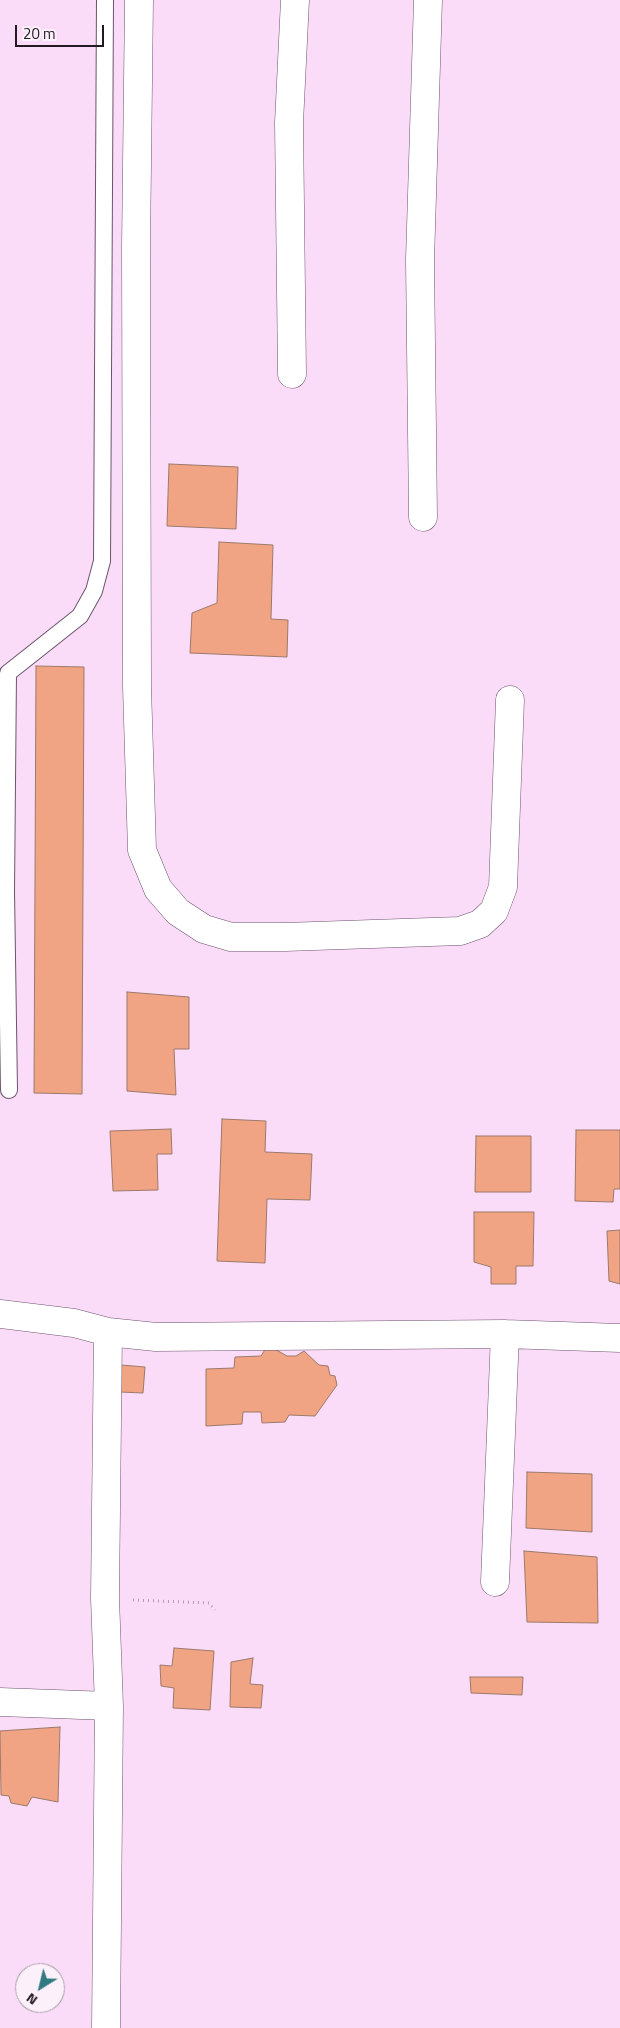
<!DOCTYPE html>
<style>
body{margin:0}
#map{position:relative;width:620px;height:2028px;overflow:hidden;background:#fadcf8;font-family:"Titillium Web",sans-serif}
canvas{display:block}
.north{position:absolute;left:15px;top:1963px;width:50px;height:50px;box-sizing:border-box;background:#fcf0fb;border:1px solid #a69aa5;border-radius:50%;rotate:216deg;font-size:14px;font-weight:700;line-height:20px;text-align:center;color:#241923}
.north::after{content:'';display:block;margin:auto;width:18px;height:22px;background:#327a81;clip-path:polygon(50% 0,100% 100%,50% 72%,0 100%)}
.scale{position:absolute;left:15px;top:25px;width:89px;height:22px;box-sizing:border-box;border:2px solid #241923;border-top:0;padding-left:6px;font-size:15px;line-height:18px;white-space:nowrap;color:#241923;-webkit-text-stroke:4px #fcf0fb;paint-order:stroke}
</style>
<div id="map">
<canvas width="620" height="2028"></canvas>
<div class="north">N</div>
<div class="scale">20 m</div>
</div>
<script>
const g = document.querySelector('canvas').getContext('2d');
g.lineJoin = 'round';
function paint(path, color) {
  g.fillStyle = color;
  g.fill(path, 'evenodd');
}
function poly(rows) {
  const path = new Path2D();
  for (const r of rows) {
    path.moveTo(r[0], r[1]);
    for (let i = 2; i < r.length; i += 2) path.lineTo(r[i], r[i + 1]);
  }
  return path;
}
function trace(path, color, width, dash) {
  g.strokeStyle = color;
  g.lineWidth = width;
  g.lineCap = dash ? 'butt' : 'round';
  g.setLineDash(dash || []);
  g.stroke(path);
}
const building = poly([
 [169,464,238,467,236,529,167,526,169,464],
 [219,542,273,545,271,619,288,620,287,657,190,653,192,613,217,603,219,542],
 [36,666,84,667,82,1094,34,1093,36,666],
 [127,992,189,997,189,1049,174,1049,176,1095,127,1091,127,992],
 [222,1119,266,1121,265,1152,312,1154,310,1200,267,1199,265,1263,217,1261,222,1119],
 [171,1129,172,1154,157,1154,158,1190,113,1191,110,1131,171,1129],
 [576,1130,620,1130,620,1189,614,1189,613,1202,575,1201,576,1130],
 [476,1136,531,1136,531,1192,475,1192,476,1136],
 [474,1212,534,1212,533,1266,516,1266,516,1284,491,1284,491,1267,474,1262,474,1212],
 [620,1230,620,1284,609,1281,607,1231,620,1230],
 [266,1348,273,1348,287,1356,296,1356,304,1351,319,1365,328,1366,330,1375,335,1376,337,1385,315,1416,289,1415,285,1422,262,1423,261,1412,243,1412,242,1424,206,1426,206,1369,234,1368,235,1357,261,1356,266,1348],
 [121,1365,145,1367,143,1393,120,1392,121,1365],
 [527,1472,592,1474,592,1532,526,1528,527,1472],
 [524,1551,597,1557,598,1623,527,1622,524,1551],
 [174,1648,214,1651,210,1710,173,1708,174,1688,161,1686,160,1665,172,1666,174,1648],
 [253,1658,250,1684,263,1685,261,1708,230,1707,231,1662,253,1658],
 [470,1677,523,1677,522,1695,471,1693,470,1677],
 [60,1727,58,1802,32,1797,27,1806,11,1803,9,1796,1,1795,0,1731,60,1727]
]);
const path = poly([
 [133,1600,209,1603,215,1610]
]);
const lane = poly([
 [9,1090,6,891,8,673,80,616,94,591,102,561,105,0]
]);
const street = poly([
 [139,0,136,247,137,687,142,850,158,889,178,912,204,929,231,937,285,937,460,931,480,924,494,911,503,887,510,700],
 [292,374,289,123,295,0],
 [423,517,420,260,428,0],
 [0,1314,74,1323,108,1332,105,1598,109,1706,106,2028],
 [108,1332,156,1337,505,1334,620,1338],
 [495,1582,505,1334],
 [0,1702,109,1706]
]);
paint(building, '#f1a484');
trace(building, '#9c796a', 1);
trace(lane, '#6d546c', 18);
trace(street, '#6d546c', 29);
trace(path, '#b39bb1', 3, [1, 4]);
trace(lane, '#fff', 16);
trace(street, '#fff', 28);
</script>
